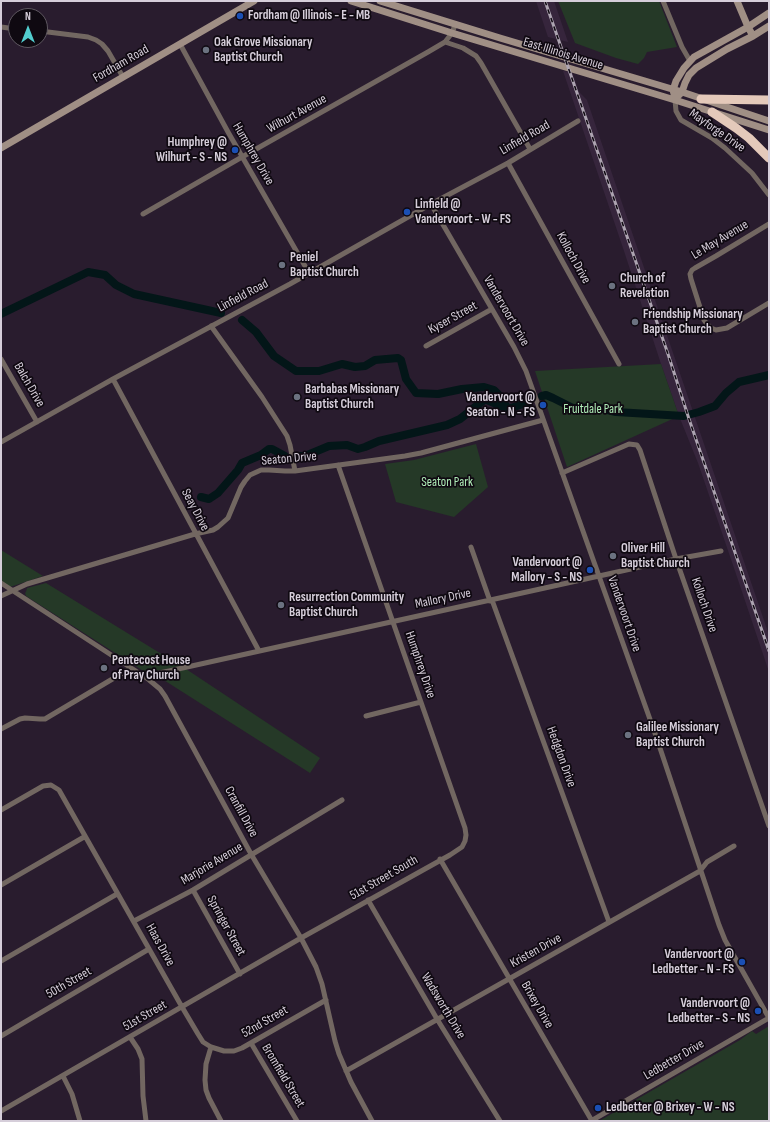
<!DOCTYPE html>
<style>
body{margin:0}
#map{position:relative;width:770px;height:1122px;overflow:hidden;background:#291c2e;font-family:"Sofia Sans Condensed",sans-serif}
canvas{display:block}
.frame{position:absolute;inset:0;border:2px solid #d6ceda;pointer-events:none}
.north{position:absolute;left:8px;top:8px;width:40px;height:40px;box-sizing:border-box;background:#0f0911;border:1px solid #5f5861;border-radius:50%;rotate:0deg;font-size:11px;font-weight:700;line-height:16px;text-align:center;color:#d6ceda}
.north::after{content:'';display:block;margin:auto;width:14px;height:18px;background:#52cdce;clip-path:polygon(50% 0,100% 100%,50% 72%,0 100%)}
</style>
<div id="map">
<canvas width="770" height="1122"></canvas>
<div class="frame"></div>
<div class="north">N</div>
</div>
<script>
const g = document.querySelector('canvas').getContext('2d');
g.lineJoin = 'round';
function paint(path, color) {
  g.fillStyle = color;
  g.fill(path, 'evenodd');
}
function poly(rows) {
  const path = new Path2D();
  for (const r of rows) {
    path.moveTo(r[0], r[1]);
    for (let i = 2; i < r.length; i += 2) path.lineTo(r[i], r[i + 1]);
  }
  return path;
}
function trace(path, color, width, dash) {
  g.strokeStyle = color;
  g.lineWidth = width;
  g.lineCap = dash ? 'butt' : 'round';
  g.setLineDash(dash || []);
  g.stroke(path);
}
function label(font, color, halo, rows, align = 'center') {
  g.font = font + ' "Sofia Sans Condensed",sans-serif';
  g.lineWidth = 3.5;
  g.setLineDash([]);
  g.textBaseline = 'middle';
  g.strokeStyle = halo;
  g.fillStyle = color;
  for (const [text, x, y, turn = 0] of rows) {
    g.save();
    g.translate(x, y);
    g.rotate((+turn || 0) * Math.PI / 180);
    g.textAlign = isNaN(turn) ? turn : align;
    if (halo) g.strokeText(text, 0, 0);
    g.fillText(text, 0, 0);
    g.restore();
  }
}
const built = poly([
 [536,1,554,1,568,42,548,37],
 [563,71,572,72,579,92,587,100,769,635,769,672,735,571,698,463,679,416,661,364,623,248]
]);
const green = poly([
 [558,1,659,1,677,47,647,52,644,58,638,64,616,58,575,43],
 [661,364,679,416,567,467,535,371],
 [476,444,488,487,454,517,396,502,385,464,414,460],
 [1,550,43,576,10,587,1,581],
 [46,583,181,666,152,672,145,672,26,596,25,593,26,592,27,588],
 [186,669,320,758,310,773,159,677],
 [769,1026,769,1121,599,1121,740,1040,752,1031,756,1034]
]);
const river = poly([
 [1,314,88,272,105,275,116,285,134,294,221,313],
 [242,320,256,332,274,356,296,371,319,371,342,364,355,367,365,366,375,360,398,358,401,360,406,379,416,393,438,394,462,389,484,387,494,390,499,395,508,409,529,402],
 [542,396,546,395,553,398,573,408,595,407,616,412,684,416,699,412,715,406,726,393,739,382,769,375],
 [300,456,305,456,329,446,347,445,358,449,365,447,379,441,447,425,460,419,484,400,487,400,508,409],
 [201,497,209,499,218,493,238,470,242,463,261,455,269,449,272,449,285,456]
]);
const street = poly([
 [663,1,682,47,690,61],
 [1,27,16,29],
 [40,31,88,37,96,40,102,44,108,51,123,77],
 [445,42,463,48,476,56,481,63,530,149],
 [180,44,228,132,309,273],
 [675,100,676,111,681,120,712,138,725,148,752,173,769,195],
 [508,163,619,364],
 [431,204,514,347,526,371,657,739,719,925,725,940,769,1018],
 [143,214,242,157,428,52,445,42,452,33,455,25],
 [769,224,716,256,695,268,692,270,690,274,691,279,704,320,707,324,711,328,716,330,727,328,769,303],
 [211,326,262,397,287,436,290,445,295,471],
 [426,346,492,309],
 [1,359,37,422],
 [113,379,259,651],
 [1,442,113,379,290,284,431,204,508,163,578,121],
 [562,473,629,444,637,445,640,450,676,559,769,826],
 [471,547,490,601],
 [1,583,148,679,160,689,165,696,251,854,301,938,316,967,322,984,335,1041,339,1054,351,1082,372,1121],
 [1,596,27,584,195,534,213,530,218,527,228,518,241,487,245,481,250,475,261,470,269,470,285,471,295,471,405,456,421,453,543,420],
 [492,600,609,922],
 [148,679,159,673,169,671,676,559,721,551],
 [366,716,421,702],
 [1,729,20,719,25,718,40,719,45,719,50,716,131,668],
 [1,810,43,786,51,785,59,790,182,1007,198,1034,203,1042,211,1047,224,1051,234,1051,242,1048,326,1000],
 [440,859,592,1121],
 [1,885,84,837],
 [193,890,240,974],
 [368,900,437,1019,500,1121],
 [134,921,193,890,342,800],
 [1,961,117,894],
 [1,1036,149,949],
 [130,1037,138,1049,142,1059,143,1096,146,1121],
 [251,1043,297,1121],
 [211,1047,206,1064,205,1080,206,1090,209,1098,221,1121],
 [346,1071,700,871,707,862,734,846],
 [63,1076,72,1094,80,1121],
 [1,1111,301,938,450,855,462,847,465,841,466,835,465,828,338,465],
 [591,1121,769,1018]
]);
const secondary = poly([
 [351,1,452,33,675,100,769,130],
 [380,1,500,38,682,92,769,121],
 [737,1,748,27,753,36],
 [674,94,673,90,676,81,684,68,694,57,748,27,769,13],
 [679,95,682,92,685,83,689,75,696,68,727,49,753,36,769,26],
 [1,148,254,1]
]);
const highway = poly([
 [701,99,769,100],
 [712,112,736,128,749,138,769,158]
]);
const rail = poly([
 [545,1,668,354,689,419,769,651]
]);
const markers = [
 [240,16,4,"#1a4fb4"],
 [206,50,4,"#6b7280"],
 [235,150,4,"#1a4fb4"],
 [407,212,4,"#1a4fb4"],
 [282,265,4,"#6b7280"],
 [612,286,4,"#6b7280"],
 [635,322,4,"#6b7280"],
 [297,397,4,"#6b7280"],
 [543,405,4,"#1a4fb4"],
 [613,556,4,"#6b7280"],
 [590,570,4,"#1a4fb4"],
 [281,605,4,"#6b7280"],
 [104,668,4,"#6b7280"],
 [628,735,4,"#6b7280"],
 [742,962,4,"#1a4fb4"],
 [758,1011,4,"#1a4fb4"],
 [598,1108,4,"#1a4fb4"]
];
const poiNames = [
 ["Fordham @ Illinois - E - MB",248,16],
 ["Oak Grove Missionary",214,43],
 ["Baptist Church",214,58],
 ["Humphrey @",227,143,"right"],
 ["Wilhurt - S - NS",227,158,"right"],
 ["Linfield @",415,205],
 ["Vandervoort - W - FS",415,220],
 ["Peniel",290,258],
 ["Baptist Church",290,273],
 ["Church of",620,279],
 ["Revelation",620,294],
 ["Friendship Missionary",643,315],
 ["Baptist Church",643,330],
 ["Barbabas Missionary",305,390],
 ["Baptist Church",305,405],
 ["Vandervoort @",535,398,"right"],
 ["Seaton - N - FS",535,413,"right"],
 ["Oliver Hill",621,549],
 ["Baptist Church",621,564],
 ["Vandervoort @",582,563,"right"],
 ["Mallory - S - NS",582,578,"right"],
 ["Resurrection Community",289,598],
 ["Baptist Church",289,613],
 ["Pentecost House",112,661],
 ["of Pray Church",112,676],
 ["Galilee Missionary",636,728],
 ["Baptist Church",636,743],
 ["Vandervoort @",734,955,"right"],
 ["Ledbetter - N - FS",734,970,"right"],
 ["Vandervoort @",750,1004,"right"],
 ["Ledbetter - S - NS",750,1019,"right"],
 ["Ledbetter @ Brixey - W - NS",606,1108]
];
const streetNames = [
 ["East Illinois Avenue",563,54,17],
 ["Fordham Road",121,64,-30],
 ["Wilhurt Avenue",297,114,-29],
 ["Mayforge Drive",717,131,35],
 ["Linfield Road",525,138,-30],
 ["Humphrey Drive",253,154,60],
 ["Le May Avenue",720,240,-31],
 ["Kolloch Drive",573,258,61],
 ["Linfield Road",243,296,-28],
 ["Vandervoort Drive",506,311,60],
 ["Kyser Street",453,318,-29],
 ["Balch Drive",29,385,60],
 ["Seaton Drive",289,459,-5],
 ["Seay Drive",195,510,62],
 ["Mallory Drive",443,599,-12],
 ["Kolloch Drive",704,605,71],
 ["Vandervoort Drive",624,614,71],
 ["Humphrey Drive",420,665,71],
 ["Hedgdon Drive",561,757,70],
 ["Cranfill Drive",241,812,61],
 ["Marjorie Avenue",212,864,-31],
 ["51st Street South",384,878,-30],
 ["Springer Street",226,926,61],
 ["Haas Drive",160,945,61],
 ["Kristen Drive",536,951,-29],
 ["50th Street",69,983,-30],
 ["Brixey Drive",537,1005,60],
 ["Wadsworth Drive",443,1006,59],
 ["51st Street",145,1016,-30],
 ["52nd Street",265,1022,-30],
 ["Ledbetter Drive",674,1060,-30],
 ["Bromfield Street",283,1076,59]
];
const parkNames = [
 ["Fruitdale Park",593,410],
 ["Seaton Park",447,483]
];
paint(built, '#36253c');
paint(green, '#253927');
trace(river, '#031618', 8);
trace(street, '#726761', 5);
trace(secondary, '#a08f85', 7);
trace(highway, '#e4c9ba', 9);
trace(rail, '#ada4b1', 3);
trace(rail, '#0f0911', 1.5, [4.5]);
for (const [x, y, r, color] of markers) {
  const dot = new Path2D();
  dot.arc(x, y, r, 0, 2 * Math.PI);
  g.fillStyle = color;
  g.fill(dot);
  trace(dot, '#0f0911', 1.5);
}
label('bold 13px', '#d6ceda', '#0f0911', poiNames, 'left');
label('13px', '#d6ceda', '#0f0911', streetNames);
label('13px', '#b0eeb8', '#0f0911', parkNames);
</script>
